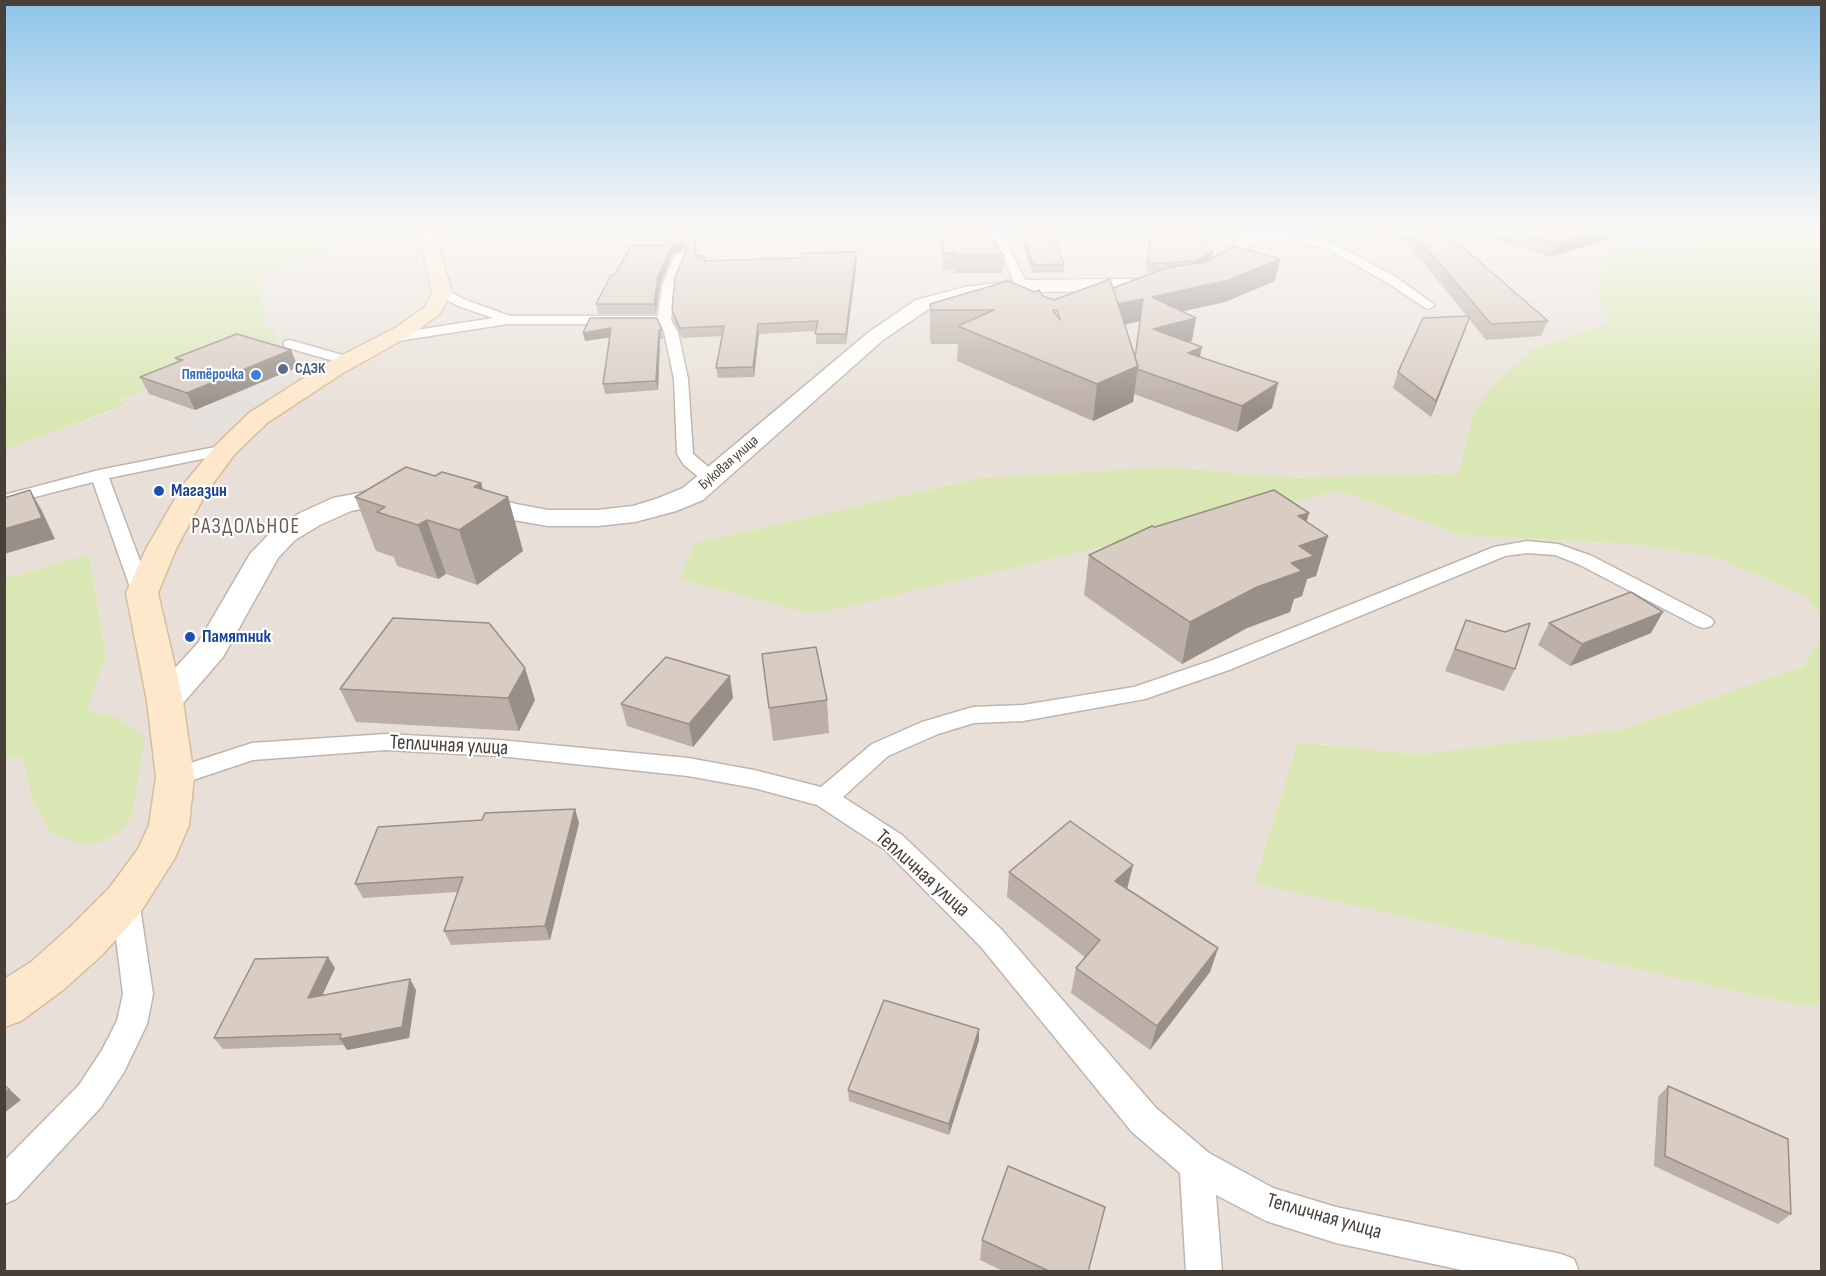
<!DOCTYPE html>
<meta charset="utf-8">
<style>
body{margin:0}
#map{position:relative;width:1826px;height:1276px;overflow:hidden;background:#f4efea;font-family:"Sofia Sans Condensed",sans-serif}
canvas{display:block}
.frame{position:absolute;inset:0;border:6px solid #483f38;pointer-events:none}
</style>
<div id="map">
<canvas width="1826" height="1276"></canvas>
<div class="frame"></div>
</div>
<script>
const g = document.querySelector('canvas').getContext('2d');
g.lineJoin = 'round';
function paint(path, color) {
  g.fillStyle = color;
  g.fill(path, 'evenodd');
}
function poly(rows) {
  const path = new Path2D();
  for (const r of rows) {
    path.moveTo(r[0], r[1]);
    for (let i = 2; i < r.length; i += 2) path.lineTo(r[i], r[i + 1]);
  }
  return path;
}
function trace(path, color, width, dash) {
  g.strokeStyle = color;
  g.lineWidth = width;
  g.lineCap = dash ? 'butt' : 'round';
  g.setLineDash(dash || []);
  g.stroke(path);
}
function label(font, color, halo, rows, align = 'center') {
  g.font = font + ' "Sofia Sans Condensed",sans-serif';
  g.lineWidth = 4.5;
  g.setLineDash([]);
  g.textBaseline = 'middle';
  g.strokeStyle = halo;
  g.fillStyle = color;
  for (const [text, x, y, turn = 0] of rows) {
    g.save();
    g.translate(x, y);
    g.rotate((+turn || 0) * Math.PI / 180);
    g.textAlign = isNaN(turn) ? turn : align;
    if (halo) g.strokeText(text, 0, 0);
    g.fillText(text, 0, 0);
    g.restore();
  }
}
const residential = poly([
 [374,231,1718,231,1695,242,1613,247,1610,324,1536,347,1472,416,1459,473,1293,478,1169,467,979,478,695,543,680,579,814,613,1340,491,1461,535,1642,545,1714,557,1806,596,1821,617,1822,639,1802,667,1619,730,1418,754,1299,742,1254,882,1798,1005,1821,1006,1821,1271,5,1271,5,758,22,757,32,799,85,845,102,842,119,833,116,717,86,710,106,654,89,554,5,579,5,450,124,406,120,399,281,337,265,325,259,274,372,241]
]);
const green = poly([
 [4,231,374,231,373,241,259,274,265,324,281,338,120,399,125,405,5,450],
 [1718,231,1821,231,1821,617,1806,596,1714,557,1642,545,1461,535,1340,491,814,614,679,579,695,543,979,478,1169,467,1293,478,1459,473,1472,416,1496,382,1536,347,1609,324,1596,293,1613,247,1695,242],
 [89,554,106,654,87,710,116,717,145,736,132,816,119,833,102,842,85,845,51,833,32,799,22,757,5,758,4,579],
 [1821,639,1821,1006,1798,1005,1254,883,1298,742,1418,754,1619,730,1802,667]
]);
const parking = poly([
 [299,368,305,370,214,432,179,420]
]);
const lane = poly([
 [991,231,1001,231,1028,286,1026,289,1018,289,1016,286,991,231],
 [1257,233,1298,236,1336,244,1397,278,1435,305,1429,309,1425,308,1389,284,1328,249,1298,242,1253,238,1253,234,1257,233],
 [681,252,687,255,674,286,671,320,678,332,688,379,693,454,718,475,721,479,718,483,706,483,684,465,677,454,674,379,664,332,660,324,508,324,391,342,384,338,391,334,493,318,458,306,438,295,436,292,442,288,466,300,510,316,658,316,662,286,675,255,681,252],
 [290,340,353,358,355,361,348,365,285,347,283,344,285,341,290,340],
 [225,445,233,450,231,453,109,478,152,593,149,597,142,599,135,597,132,593,93,482,4,505,4,495,99,470,225,445],
 [1527,541,1558,544,1592,556,1711,618,1714,622,1711,626,1704,628,1697,626,1578,564,1555,555,1527,553,1505,556,1229,670,1145,699,1023,721,974,723,938,734,888,756,843,797,902,835,1001,929,1156,1108,1209,1153,1273,1188,1336,1207,1561,1254,1574,1259,1579,1272,1471,1272,1336,1243,1266,1221,1216,1195,1222,1272,1186,1272,1180,1173,1132,1132,981,947,884,849,817,805,754,788,688,776,499,756,386,750,253,760,175,786,166,783,163,777,166,771,252,743,386,734,499,740,688,758,754,770,821,787,872,744,922,722,973,707,1023,705,1134,687,1213,660,1494,547,1527,541],
 [125,889,135,892,139,900,153,994,147,1024,124,1072,101,1107,16,1199,4,1204,4,1161,79,1085,102,1050,117,1021,123,994,111,900,115,892,125,889]
]);
const street = poly([
 [1250,231,1269,231,1226,268,1200,281,1136,291,1022,292,966,299,930,308,883,340,703,500,676,511,635,522,597,526,548,526,502,518,459,505,455,499,459,493,469,491,516,504,548,510,597,510,633,506,656,499,683,488,869,332,916,300,965,287,1022,280,1136,279,1178,274,1194,271,1214,260,1250,231],
 [401,485,411,487,415,493,411,499,351,511,320,525,295,540,278,558,223,657,178,709,165,713,152,709,147,701,152,693,198,643,250,554,275,528,300,513,333,498,401,485]
]);
const secondary = poly([
 [418,231,434,231,452,292,440,314,409,336,343,373,267,423,234,455,206,493,176,549,158,593,183,701,194,777,189,825,175,858,140,913,101,956,63,990,21,1021,4,1027,4,979,31,962,69,928,110,887,138,849,149,825,156,777,147,701,126,593,146,549,183,485,216,445,249,413,327,363,395,328,425,307,432,292,418,231]
]);
const wall = poly([
 [695,231,696,256,705,261,857,261,846,344,816,344,816,331,759,334,754,377,718,378,716,368,722,336,682,338,673,319,672,310,685,253,682,250,673,254,660,285,656,314,598,314,596,304,614,275,666,245],
 [943,231,1004,256,1003,273,954,273,954,270,942,270],
 [1019,231,1051,231,1064,264,1064,272,1032,273],
 [1151,231,1213,251,1211,258,1280,259,1275,281,1225,302,1183,311,1192,341,1188,342,1200,357,1278,383,1272,408,1237,432,1134,394,1133,402,1093,421,957,361,958,344,931,344,930,337,930,304,1043,296,1054,300,1113,288,1156,271,1146,272],
 [1053,310,1057,310,1060,320],
 [1140,321,1135,357,1125,325],
 [1367,231,1444,231,1548,321,1541,336,1486,340,1469,319,1431,417,1393,388,1398,372,1467,316,1407,243],
 [1468,231,1635,231,1550,257],
 [590,318,662,330,663,339,660,339,658,390,605,394,603,384,610,337,585,341],
 [175,358,298,367,195,410,149,394,140,377,178,362],
 [435,476,481,483,483,490,508,497,523,551,477,585,446,574,438,579,397,566,394,557,376,551,355,497],
 [1306,522,1328,536,1316,576,1307,579,1302,596,1294,599,1290,612,1247,628,1182,664,1084,595,1089,555,1155,527],
 [393,618,535,700,519,731,356,722,340,689],
 [1466,620,1515,669,1504,691,1445,671],
 [1549,623,1651,633,1570,666,1538,645],
 [762,654,827,700,829,733,773,741],
 [733,698,693,747,627,726,621,704],
 [575,809,579,823,550,940,451,945,444,931,458,892,363,898,355,884,482,820],
 [1133,865,1127,889,1218,948,1210,972,1150,1050,1071,993,1076,968,1085,957,1007,897,1009,872],
 [335,968,322,995,416,990,409,1038,347,1050,344,1045,223,1049,214,1038],
 [979,1029,979,1040,949,1135,849,1101,848,1090],
 [1668,1086,1791,1214,1778,1224,1654,1166,1658,1097],
 [982,1240,1088,1272,1005,1272,980,1260]
]);
const shadedWall = poly([
 [1595,231,1635,231,1550,257,1555,243],
 [681,241,682,250,673,254,660,285,656,314,654,304,658,276,672,245],
 [1213,251,1211,259,1193,269,1195,261],
 [856,252,857,261,846,344,846,334],
 [1280,259,1275,281,1225,302,1149,319,1152,297],
 [1143,299,1140,321,1113,327,1116,305],
 [1470,316,1465,331,1431,417,1436,401],
 [1196,318,1192,341,1149,353,1153,329],
 [758,324,759,334,754,377,753,367],
 [611,328,613,337,585,341,583,333],
 [659,330,660,339,658,390,656,381],
 [1202,347,1197,371,1188,353],
 [291,350,298,367,195,410,187,393],
 [1138,366,1133,402,1093,421,1097,384],
 [1278,383,1272,408,1237,432,1242,406],
 [481,483,489,510,508,497,523,551,477,585,459,530,474,487],
 [30,490,42,511,55,539,4,554,4,529],
 [1309,513,1298,552,1298,516],
 [427,520,446,574,438,579,418,525],
 [1328,536,1316,576,1307,579,1302,596,1294,599,1290,612,1247,628,1182,664,1190,622,1291,563,1299,546],
 [1663,612,1651,633,1570,666,1582,644],
 [525,668,535,700,519,731,508,698],
 [730,676,733,698,693,747,689,724],
 [575,809,579,823,550,940,545,926],
 [1133,865,1127,889,1115,881],
 [1218,948,1210,972,1150,1050,1157,1026],
 [328,957,335,968,316,1009,308,998],
 [410,979,416,990,409,1038,347,1050,340,1039],
 [979,1029,979,1040,949,1135,949,1124],
 [9,1089,21,1100,4,1113,4,1093]
]);
const building = poly([
 [668,231,694,231,696,256,704,256,704,261,803,258,802,253,856,252,846,334,815,334,818,321,758,324,753,367,716,368,724,326,680,328,672,310,675,277,688,247,681,241,672,245,658,276,654,304,596,304,611,275,614,275,632,245,666,245,668,231],
 [943,231,987,231,1004,256,955,256,956,253,942,254,943,231],
 [1022,231,1051,231,1064,264,1033,265,1022,231],
 [1151,231,1191,231,1213,251,1195,261,1147,264,1151,231],
 [1412,231,1444,231,1548,321,1491,324,1412,231],
 [1516,231,1595,231,1555,243,1516,231],
 [1235,246,1280,259,1229,280,1152,297,1196,318,1153,329,1202,347,1188,353,1278,383,1242,406,1137,369,1138,366,1135,358,1143,299,1118,304,1113,288,1166,268,1205,262,1235,246],
 [1110,279,1138,366,1097,384,958,326,994,310,931,310,930,304,1008,281,1035,292,1039,290,1043,296,1054,300,1110,279],
 [1053,310,1057,310,1060,320,1053,310],
 [1470,316,1436,401,1398,372,1423,318,1470,316],
 [590,318,657,318,662,330,659,330,656,381,603,384,611,328,583,333,590,318],
 [237,334,291,350,187,393,140,377,183,360,175,358,237,334],
 [406,467,435,476,442,472,481,483,474,487,508,497,459,530,427,520,418,525,377,512,385,507,355,497,406,467],
 [30,490,42,518,4,529,4,498,30,490],
 [1274,490,1309,513,1298,516,1328,536,1299,546,1314,556,1291,563,1302,571,1257,587,1190,622,1089,555,1152,526,1155,527,1274,490],
 [1631,592,1663,612,1582,644,1549,623,1631,592],
 [393,618,489,623,525,668,508,698,340,689,393,618],
 [1466,620,1505,632,1530,623,1515,669,1455,649,1466,620],
 [816,647,827,700,769,708,762,654,816,647],
 [666,657,730,676,689,724,621,704,666,657],
 [575,809,545,926,444,931,463,877,355,884,378,827,482,820,485,813,575,809],
 [1070,821,1133,865,1115,881,1218,948,1157,1026,1076,968,1100,940,1009,872,1070,821],
 [328,957,308,998,410,979,402,1027,340,1039,341,1034,214,1038,255,959,328,957],
 [884,1000,979,1029,949,1124,848,1090,884,1000],
 [4,1085,9,1089,4,1093,4,1085],
 [1668,1086,1788,1139,1791,1214,1665,1156,1668,1086],
 [1008,1166,1105,1207,1088,1272,1051,1272,982,1240,1008,1166]
]);
const markers = [
 [283,369,6,"#5c6f8a"],
 [256,375,6,"#3f7fe0"],
 [159,491,6,"#1a4fb4"],
 [190,637,6,"#1a4fb4"]
];
const farServicenames = [
 ["СДЭК",295,369]
];
const farShopnames = [
 ["Пятёрочка",244,375]
];
const farStreetnames = [
 ["Буковая улица",729,463,-41]
];
const transitNames = [
 ["Магазин",171,491],
 ["Памятник",202,637]
];
const quarterNames = [
 ["РАЗДОЛЬНОЕ",246,528]
];
const nearStreetnames = [
 ["Тепличная улица",449,746,3],
 ["Тепличная улица",922,874,42],
 ["Тепличная улица",1324,1217,16]
];
paint(residential, '#e8e0d8');
paint(green, '#d9e7b4');
paint(parking, '#e3e0de');
trace(lane, '#c0b5ac', 3);
trace(street, '#c0b5ac', 3);
trace(secondary, '#d6bc9d', 3);
paint(lane, '#fff');
paint(street, '#fff');
paint(secondary, '#fde8cb');
paint(wall, '#bbafa7');
paint(shadedWall, '#988f88');
paint(building, '#d9ccc2');
trace(building, '#988f88', 1.5);
const sky = g.createLinearGradient(0, 0, 0, 410);
sky.addColorStop(0, '#8ec5eb');
sky.addColorStop(0.56, '#faf8f6');
sky.addColorStop(1, '#faf8f600');
g.fillStyle = sky;
g.fillRect(0, 0, 1826, 410);
for (const [x, y, r, color] of markers) {
  const dot = new Path2D();
  dot.arc(x, y, r, 0, 2 * Math.PI);
  g.fillStyle = color;
  g.fill(dot);
  trace(dot, '#fff', 2);
}
label('bold 15px', '#4e5e75', '#fff', farServicenames, 'left');
label('bold 15px', '#366cbe', '#fff', farShopnames, 'right');
label('15px', '#483f38', '#fff', farStreetnames);
label('bold 18px', '#164399', '#fff', transitNames, 'left');
g.letterSpacing = '1.5px';
label('21px', '#6a5a4f', '#fff', quarterNames);
g.letterSpacing = '0px';
label('21px', '#483f38', '#fff', nearStreetnames);
</script>
